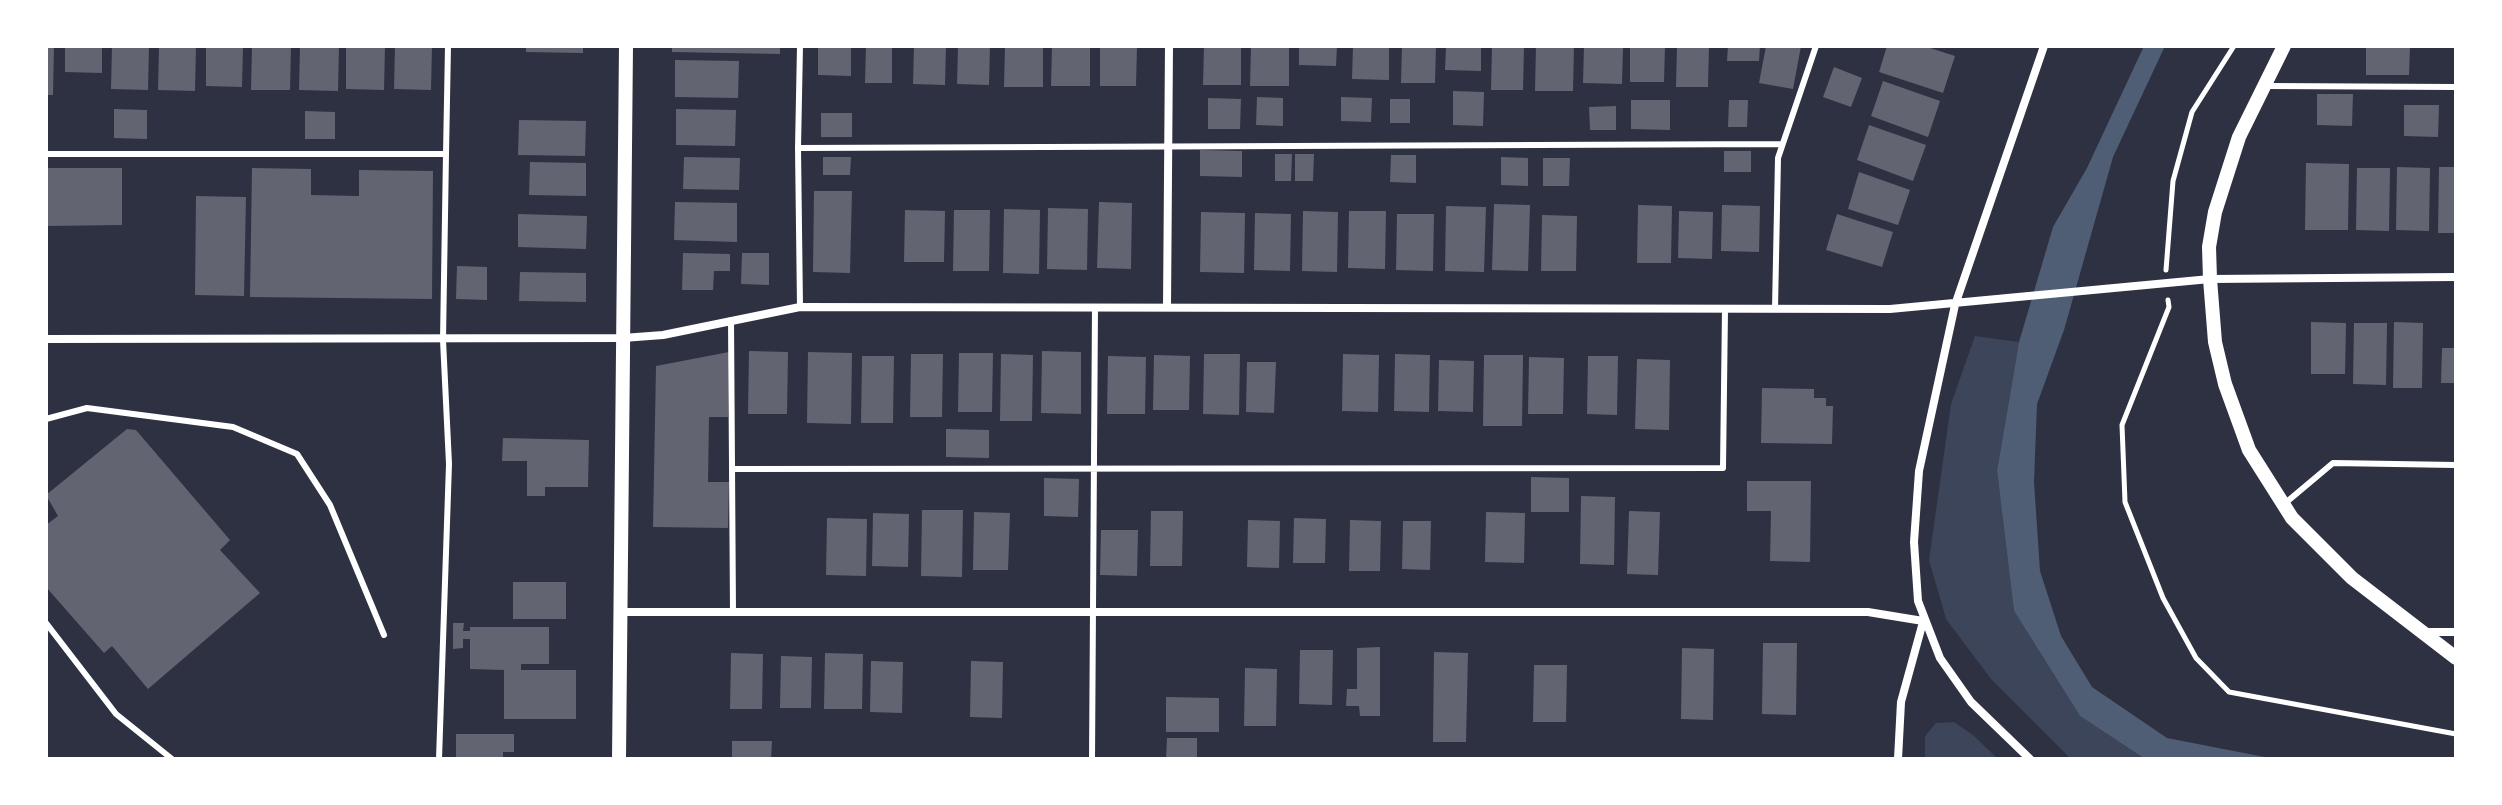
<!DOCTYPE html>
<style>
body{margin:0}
#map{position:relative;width:2502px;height:805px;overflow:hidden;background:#2d3142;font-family:Mulish,sans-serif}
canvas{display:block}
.frame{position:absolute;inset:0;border:48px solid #fff;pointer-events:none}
</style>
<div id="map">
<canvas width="2502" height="805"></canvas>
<div class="frame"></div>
</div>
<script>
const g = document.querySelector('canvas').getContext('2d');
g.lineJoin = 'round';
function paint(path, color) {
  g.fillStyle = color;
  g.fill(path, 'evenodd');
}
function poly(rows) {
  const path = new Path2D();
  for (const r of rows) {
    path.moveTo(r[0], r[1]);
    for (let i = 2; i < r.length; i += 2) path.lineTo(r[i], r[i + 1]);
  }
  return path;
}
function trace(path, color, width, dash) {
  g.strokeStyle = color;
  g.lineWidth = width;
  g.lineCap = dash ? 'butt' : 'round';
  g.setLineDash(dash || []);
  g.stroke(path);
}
const green = poly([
 [1975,336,2019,342,1997,471,2014,611,2080,716,2145,759,2071,759,1991,679,1946,619,1929,560,1951,404],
 [1954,722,1973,735,1998,759,1925,759,1925,736,1936,723]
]);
const water = poly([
 [2144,46,2165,46,2113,157,2064,330,2037,404,2034,482,2040,571,2061,636,2092,687,2167,738,2275,759,2145,759,2080,716,2014,611,1997,471,2019,342,2053,227,2087,168]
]);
const building = poly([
 [46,46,54,46,53,95,46,95],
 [65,46,102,46,102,73,65,72],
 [112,46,149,46,148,90,111,89],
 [159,46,196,46,195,91,158,90],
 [206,46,243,46,242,87,206,86],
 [252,46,291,46,290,90,251,90],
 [300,46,339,46,338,91,299,90],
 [346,46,385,46,384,90,346,89],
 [395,46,432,46,431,90,394,89],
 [526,46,583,46,583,53,526,52],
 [672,46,780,46,780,54,672,52],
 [818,46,851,46,851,76,818,75],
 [866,46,892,46,892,83,865,83],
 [914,46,946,46,945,85,913,84],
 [958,46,990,46,989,85,957,84],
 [1005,46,1043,46,1043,87,1004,87],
 [1052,46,1090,46,1090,86,1051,86],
 [1100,46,1137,46,1136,86,1100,86],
 [1204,46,1241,46,1241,85,1203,85],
 [1251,46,1289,46,1289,86,1250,86],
 [1299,46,1337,46,1336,66,1299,65],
 [1353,46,1389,46,1389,80,1352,79],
 [1402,46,1436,46,1435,83,1401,83],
 [1446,46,1481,46,1481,71,1445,70],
 [1492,46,1524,46,1523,90,1491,90],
 [1536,46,1574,46,1573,91,1535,91],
 [1584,46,1623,46,1622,84,1583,83],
 [1630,46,1665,46,1664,82,1630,82],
 [1677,46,1709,46,1708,87,1676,87],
 [1728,46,1760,46,1759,61,1727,61],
 [1766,46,1801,46,1793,89,1759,83],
 [1887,46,1924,46,1955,56,1943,93,1879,72],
 [2366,46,2410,46,2409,75,2366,75],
 [675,60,739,61,738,98,675,97],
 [1834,67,1862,78,1851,107,1823,97],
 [1883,81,1940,101,1928,137,1871,116],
 [1453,91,1484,92,1483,126,1453,125],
 [2317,94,2353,94,2352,126,2317,125],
 [1257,97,1283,98,1283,126,1256,125],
 [1341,97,1372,98,1371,122,1341,121],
 [1208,98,1241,99,1240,129,1208,129],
 [1390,99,1410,99,1410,123,1390,123],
 [1631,100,1670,100,1670,130,1631,129],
 [1729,100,1748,100,1747,127,1728,127],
 [2404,105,2439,105,2438,137,2404,136],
 [1616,106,1616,130,1590,130,1589,107],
 [114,109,147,110,147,139,114,138],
 [676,109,736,110,735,146,676,145],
 [305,111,335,112,335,139,305,139],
 [821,113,852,113,852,137,821,137],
 [519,120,586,121,585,156,518,155],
 [1869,125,1926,145,1913,181,1857,160],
 [1200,150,1242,151,1242,177,1200,176],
 [1724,151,1751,151,1751,172,1724,172],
 [1275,154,1292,154,1291,181,1275,181],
 [1295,154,1314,154,1313,181,1295,181],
 [1391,155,1416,155,1416,183,1390,182],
 [684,157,740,158,739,190,683,189],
 [823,157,851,157,850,175,823,175],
 [1501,157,1528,158,1528,186,1501,185],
 [1543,158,1570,158,1569,186,1543,186],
 [530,162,586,163,586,196,529,195],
 [2306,163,2349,164,2348,230,2305,230],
 [2397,167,2430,168,2429,231,2396,230],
 [2439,167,2456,167,2456,233,2438,233],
 [46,168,122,168,122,225,46,226],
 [252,168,311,169,311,195,359,196,359,170,433,171,432,299,250,297],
 [2357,168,2390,168,2389,231,2356,230],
 [1859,172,1910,190,1898,225,1848,209],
 [814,191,852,191,850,273,813,272],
 [196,196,246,197,244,296,195,295],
 [675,202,737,203,737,242,674,240],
 [1099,202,1132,203,1131,269,1097,268],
 [1494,204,1530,205,1528,271,1492,270],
 [1638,205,1672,206,1671,263,1637,263],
 [1722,205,1760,206,1759,252,1721,251],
 [1446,206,1486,207,1484,272,1445,271],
 [1048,208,1088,209,1087,270,1047,269],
 [1004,209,1040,210,1039,274,1003,273],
 [905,210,945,211,944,262,904,262],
 [954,210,990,210,989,271,953,271],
 [1303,211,1338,212,1337,272,1302,271],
 [1349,211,1386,211,1385,269,1348,268],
 [1679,211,1713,212,1712,259,1678,258],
 [1201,212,1245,213,1244,273,1200,272],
 [1255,213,1291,214,1290,271,1254,270],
 [518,214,587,216,586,249,518,247],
 [1397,214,1434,214,1433,271,1396,270],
 [1837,214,1893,232,1882,267,1826,250],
 [1542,215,1577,216,1576,271,1541,271],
 [683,253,730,254,730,271,714,271,713,290,682,290],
 [742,253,769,253,769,285,741,284],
 [457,266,487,267,487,300,456,299],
 [520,272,586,273,586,302,519,301],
 [2311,322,2346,323,2345,374,2311,374],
 [2394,322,2423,323,2422,388,2393,388],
 [2354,323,2387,323,2386,385,2353,384],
 [2442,348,2456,348,2456,383,2441,383],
 [749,351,788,352,787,414,748,414],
 [1042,351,1081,352,1081,414,1041,413],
 [729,352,728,417,709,417,708,482,729,482,728,528,653,527,656,366],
 [808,352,852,353,851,424,807,423],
 [959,353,993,353,992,412,958,412],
 [911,354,943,354,942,417,910,417],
 [1001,354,1033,355,1032,421,1000,421],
 [1204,354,1240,354,1239,415,1203,414],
 [1343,354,1379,355,1378,412,1342,411],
 [1395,354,1430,355,1429,412,1394,411],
 [1154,355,1190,356,1189,410,1153,410],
 [1484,355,1523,355,1522,426,1483,426],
 [862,356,894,356,893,423,861,423],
 [1108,356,1146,357,1145,414,1107,414],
 [1588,356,1618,356,1617,415,1587,414],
 [1529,357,1564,358,1563,414,1528,414],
 [1637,359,1670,360,1669,430,1635,429],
 [1439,360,1474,361,1473,412,1438,411],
 [1247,362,1276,362,1274,413,1246,412],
 [1762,388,1814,389,1814,398,1826,398,1826,406,1833,406,1832,444,1761,443],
 [127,429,136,430,230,540,220,550,260,593,148,689,112,646,104,653,46,587,46,525,58,516,46,495],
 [946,429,989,430,989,458,946,457],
 [503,438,589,440,588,487,545,487,545,496,527,496,527,461,502,461],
 [1531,477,1569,478,1569,512,1531,512],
 [1044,478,1079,479,1078,517,1044,516],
 [1747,481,1811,481,1810,562,1770,561,1771,511,1747,511],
 [1581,496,1615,497,1614,565,1580,564],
 [922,510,963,510,962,577,921,576],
 [1151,511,1183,511,1182,566,1150,566],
 [1629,511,1660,512,1658,575,1627,574],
 [974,512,1010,513,1008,570,973,570],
 [1486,512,1525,513,1524,563,1485,562],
 [873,513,909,514,908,567,872,566],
 [827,518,867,519,866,576,826,575],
 [1294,518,1326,519,1325,563,1293,563],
 [1248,520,1280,521,1279,568,1247,567],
 [1350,520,1381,521,1380,571,1349,571],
 [1403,521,1431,521,1430,570,1402,569],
 [1101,530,1138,530,1137,576,1100,575],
 [513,582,566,582,566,619,513,619],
 [453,623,464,623,463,631,470,631,470,627,549,627,549,664,521,664,521,670,576,670,576,719,504,719,504,670,470,669,470,639,463,639,463,648,453,649],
 [1763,643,1797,643,1796,715,1762,714],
 [1380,647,1380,716,1360,716,1359,706,1346,706,1347,689,1357,689,1357,648],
 [1682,648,1714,649,1713,720,1681,719],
 [1300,650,1333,650,1332,705,1299,704],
 [1434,652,1468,653,1466,742,1433,742],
 [731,653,763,654,762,709,730,709],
 [825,653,863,654,862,709,824,709],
 [781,656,812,657,811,708,780,708],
 [871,661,903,662,902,713,870,712],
 [971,661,1003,662,1002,718,970,717],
 [1534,665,1567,665,1566,722,1533,722],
 [1245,668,1277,669,1276,726,1244,726],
 [1166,697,1219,698,1219,732,1166,732],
 [456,734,514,734,514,752,503,752,503,759,456,759],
 [1167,738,1197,738,1197,759,1166,759],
 [732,741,772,741,771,759,732,759]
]);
const path = poly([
 [2166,270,2173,181,2192,112,2234,46],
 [2168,300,2169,307,2122,425,2125,502,2163,598,2196,658,2229,692,2456,734]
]);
const service = poly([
 [2268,86,2456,87],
 [798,148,800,46],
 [46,154,446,154,448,46],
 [800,307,798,148,1782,144],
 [1775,309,1778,158,1816,46],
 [731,320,733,612],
 [46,419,87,408,233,427,297,454,330,505,384,635],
 [734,469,1723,468,1725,309],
 [2283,505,2333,463,2456,465],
 [46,623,116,714,172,759],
 [439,759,449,464,443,340,446,154],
 [1092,759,1095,307]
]);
const minor = poly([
 [1167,307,1169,46],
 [46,339,623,338,663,335,800,307,1890,309,2210,279,2456,277],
 [620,612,1868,612,1923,621],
 [2425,632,2456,632],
 [1898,759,1901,702,1923,622],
 [2030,759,1971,702,1940,658,1918,601,1914,542,1919,471,1955,305,2044,46]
]);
const tertiary = poly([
 [2284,46,2239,137,2215,212,2209,247,2210,279,2215,342,2225,384,2249,450,2292,518,2352,578,2456,658],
 [619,759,626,46]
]);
paint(green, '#3c4559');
paint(water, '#4f5d75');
paint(building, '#626471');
trace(path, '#fff', 5);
trace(service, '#fff', 6);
trace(minor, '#fff', 8);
trace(tertiary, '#fff', 14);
</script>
